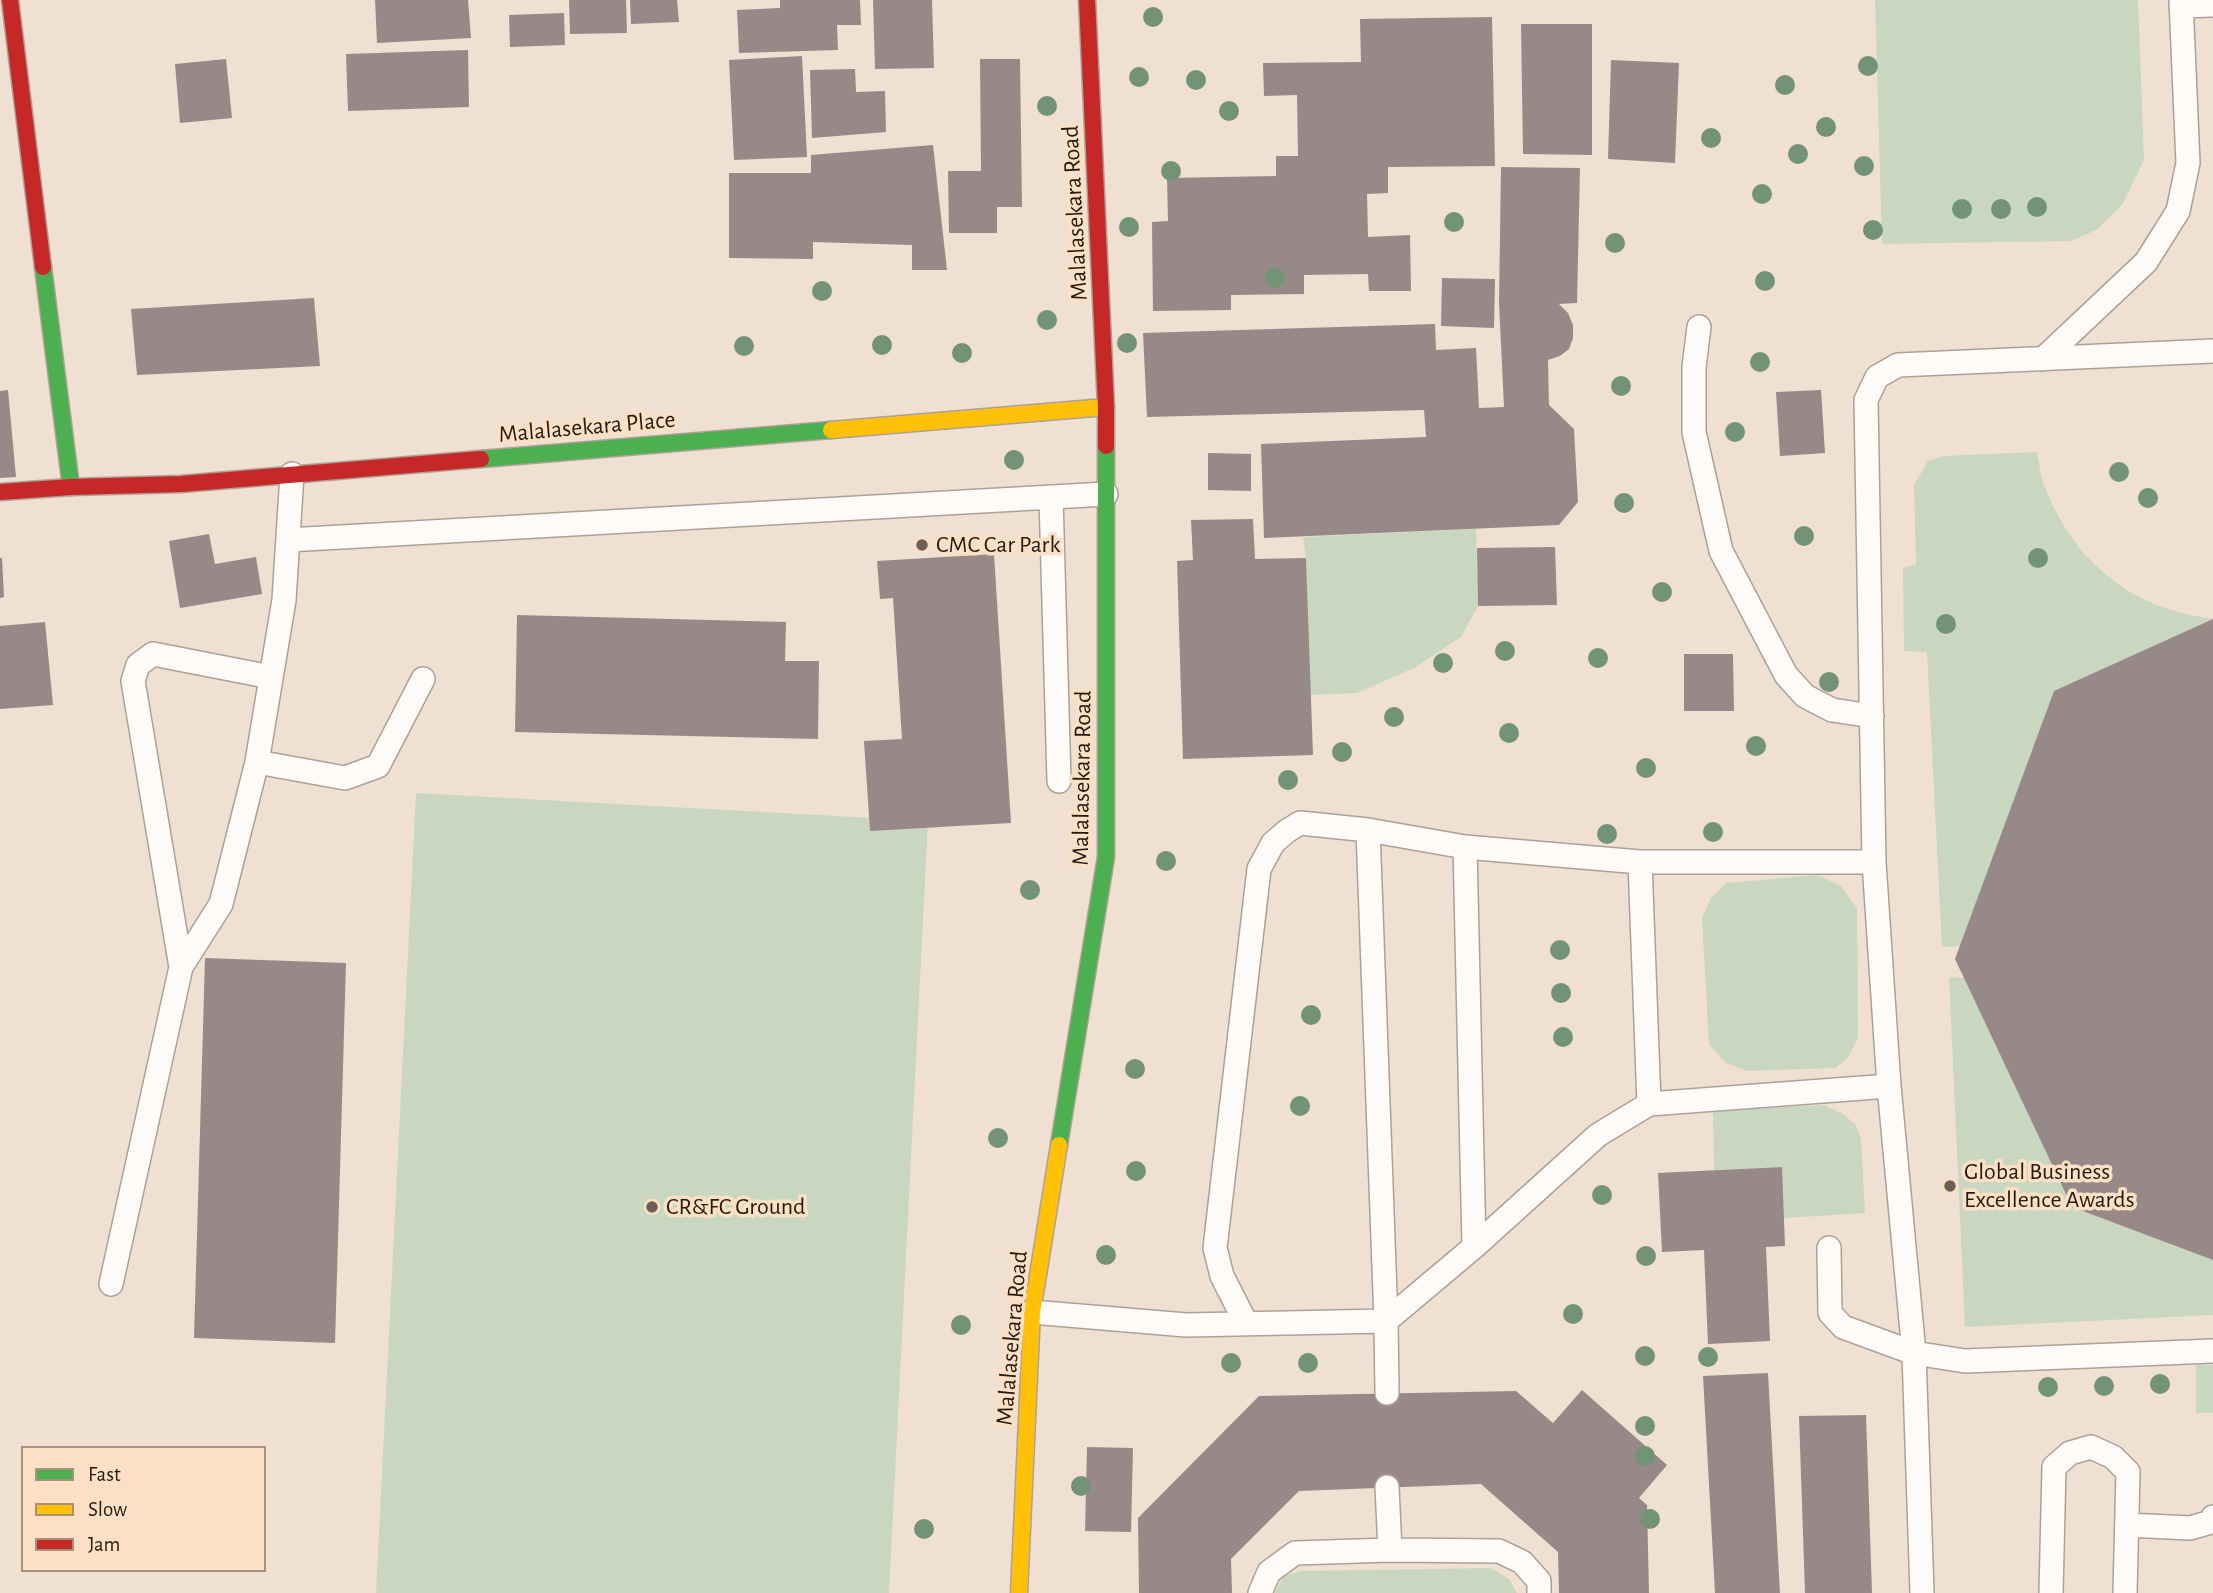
<!DOCTYPE html>
<style>
body{margin:0}
#map{position:relative;width:2213px;height:1593px;overflow:hidden;background:#efe0d2;font-family:"Alegreya Sans",sans-serif}
canvas{display:block}
.legend{position:absolute;left:21px;top:1446px;width:245px;height:126px;box-sizing:border-box;background:#fce0c5;border:2px solid #a6917d;margin:0;padding:9px 12px;list-style:none;font-size:21px;color:#241b11}
.legend li{display:flex;align-items:center;gap:14px;height:35px}
.legend b{width:35px;border:2px solid #a6917d}
</style>
<div id="map">
<canvas width="2213" height="1593"></canvas>
<ul class="legend">
<li><b style="height:9px;background:#4caf50"></b>Fast</li>
<li><b style="height:9px;background:#ffc107"></b>Slow</li>
<li><b style="height:9px;background:#c62828"></b>Jam</li>
</ul>
</div>
<script>
const g = document.querySelector('canvas').getContext('2d');
g.lineJoin = 'round';
function paint(path, color) {
  g.fillStyle = color;
  g.fill(path, 'evenodd');
}
function poly(rows) {
  const path = new Path2D();
  for (const r of rows) {
    path.moveTo(r[0], r[1]);
    for (let i = 2; i < r.length; i += 2) path.lineTo(r[i], r[i + 1]);
  }
  return path;
}
function trace(path, color, width, dash) {
  g.strokeStyle = color;
  g.lineWidth = width;
  g.lineCap = dash ? 'butt' : 'round';
  g.setLineDash(dash || []);
  g.stroke(path);
}
function label(font, color, halo, rows, align = 'center') {
  g.font = font + ' "Alegreya Sans",sans-serif';
  g.lineWidth = 7;
  g.setLineDash([]);
  g.textBaseline = 'middle';
  g.strokeStyle = halo;
  g.fillStyle = color;
  for (const [text, x, y, turn = 0] of rows) {
    g.save();
    g.translate(x, y);
    g.rotate((+turn || 0) * Math.PI / 180);
    g.textAlign = isNaN(turn) ? turn : align;
    if (halo) g.strokeText(text, 0, 0);
    g.fillText(text, 0, 0);
    g.restore();
  }
}
const green = poly([
 [1875,0,2138,0,2144,160,2122,205,2096,230,2071,241,1882,244],
 [2037,452,2042,480,2053,506,2066,530,2083,553,2105,574,2129,592,2156,605,2185,614,2213,619,1960,946,1942,947,1927,652,1904,651,1903,568,1916,564,1914,485,1928,461,1944,456],
 [1476,529,1478,606,1461,637,1416,667,1357,693,1310,695,1306,558,1303,537],
 [416,793,928,821,889,1593,376,1593],
 [1817,875,1841,886,1857,908,1858,1037,1848,1058,1835,1068,1747,1071,1726,1063,1709,1044,1702,918,1711,898,1726,883],
 [1949,977,1964,978,2072,1207,2213,1260,2213,1315,1965,1327],
 [1824,1105,1843,1114,1856,1125,1861,1139,1865,1213,1784,1218,1781,1167,1714,1170,1713,1111],
 [2196,1365,2213,1365,2213,1413,2196,1413],
 [1491,1568,1509,1579,1517,1593,1275,1593,1284,1576,1301,1571]
]);
const building = poly([
 [375,0,468,0,471,38,377,43],
 [569,0,626,0,627,33,570,34],
 [630,0,677,0,679,22,631,24],
 [780,0,860,0,861,25,837,25,838,50,739,53,737,10,780,8],
 [873,0,932,0,934,68,875,69],
 [564,13,565,45,510,47,509,15],
 [1492,17,1495,166,1388,167,1388,193,1367,194,1368,237,1410,235,1411,291,1369,291,1368,274,1304,275,1304,294,1231,295,1231,310,1153,311,1152,222,1168,221,1167,178,1276,176,1276,156,1298,156,1297,95,1264,96,1263,63,1361,62,1360,19],
 [1521,24,1592,24,1592,155,1523,154],
 [468,50,469,107,348,111,346,54],
 [802,56,807,157,734,160,729,60],
 [226,59,232,118,180,123,175,64],
 [980,59,1020,59,1022,207,997,207,997,233,949,233,948,171,981,171],
 [1611,60,1679,63,1675,163,1608,159],
 [855,69,856,92,885,91,886,132,812,138,810,70],
 [933,145,947,270,912,270,912,245,813,242,813,259,729,258,729,173,811,173,811,155],
 [1501,167,1580,168,1577,303,1559,304,1568,313,1573,325,1573,338,1569,349,1560,356,1548,360,1549,405,1574,429,1578,502,1559,525,1264,538,1261,444,1426,437,1424,410,1147,417,1143,333,1435,324,1436,350,1476,348,1479,408,1504,407,1499,303],
 [1442,278,1495,279,1494,328,1441,326],
 [314,298,320,366,137,375,131,309],
 [8,390,16,477,0,478,0,391],
 [1821,390,1825,453,1780,456,1776,392],
 [1208,453,1251,454,1251,491,1208,490],
 [1253,519,1255,559,1306,558,1313,755,1183,759,1177,561,1193,560,1191,520],
 [209,534,215,564,256,557,262,594,180,608,169,541],
 [1555,547,1557,605,1478,606,1477,548],
 [994,554,1011,823,870,831,864,741,902,739,893,598,880,599,877,561],
 [0,558,2,558,4,597,0,598],
 [517,615,786,622,785,661,819,661,818,739,515,732],
 [2213,619,2213,1260,2072,1207,1955,959,2054,691],
 [45,622,53,705,0,709,0,626],
 [1684,654,1733,654,1734,711,1684,711],
 [205,958,346,963,335,1343,194,1338],
 [1782,1167,1785,1246,1766,1247,1770,1341,1708,1344,1704,1250,1662,1252,1658,1173],
 [1768,1373,1780,1593,1715,1593,1703,1376],
 [1582,1390,1667,1465,1639,1498,1647,1505,1649,1593,1559,1593,1558,1552,1481,1484,1299,1491,1231,1559,1232,1593,1139,1593,1138,1518,1259,1396,1516,1391,1553,1423],
 [1866,1415,1872,1593,1805,1593,1799,1416],
 [1087,1447,1133,1448,1131,1532,1085,1531]
]);
const lane = poly([
 [2181,6,2213,5],
 [1699,327,1694,367,1694,432,1721,551,1786,675,1805,696,1832,710,1872,716],
 [2043,359,2146,262,2178,211,2188,163,2181,0],
 [1051,497,1059,781],
 [288,540,1106,494],
 [257,762,345,778,378,766,423,679],
 [1368,830,1386,1321,1387,1393],
 [1465,847,1474,1247],
 [1640,862,1649,1104],
 [181,967,133,681,138,665,153,654,271,677],
 [1829,1248,1830,1313,1843,1327,1914,1353,1965,1361,2213,1351],
 [111,1284,181,967,221,904,257,762,284,600,292,474],
 [1032,1312,1186,1325,1386,1321,1474,1247,1598,1135,1649,1104,1889,1086],
 [1246,1323,1222,1276,1215,1248,1259,869,1273,843,1287,831,1300,823,1368,830,1465,847,1640,862,1874,862],
 [2127,1525,2190,1528,2211,1522,2213,1517],
 [1390,1550,1499,1551,1522,1562,1539,1581,1539,1593],
 [1260,1593,1269,1572,1295,1553,1390,1550,1387,1487],
 [1922,1593,1914,1353,1889,1086,1874,862,1866,400,1877,377,1898,365,2213,351],
 [2051,1593,2054,1467,2070,1453,2091,1447,2113,1457,2128,1472,2125,1593]
]);
const fast = poly([
 [43,267,71,487],
 [481,459,831,430],
 [1059,1145,1106,857,1106,446]
]);
const slow = poly([
 [831,430,1106,407],
 [1019,1593,1032,1312,1059,1145]
]);
const jam = poly([
 [10,0,43,267],
 [1087,0,1106,407,1106,446],
 [0,492,71,487,181,484,481,459]
]);
const trees = [
 [1153,17],
 [1868,66],
 [1139,77],
 [1196,80],
 [1785,85],
 [1047,106],
 [1229,111],
 [1826,127],
 [1711,138],
 [1798,154],
 [1864,166],
 [1171,171],
 [1762,194],
 [2037,207],
 [1962,209],
 [2001,209],
 [1454,222],
 [1129,227],
 [1873,230],
 [1615,243],
 [1275,278],
 [1765,281],
 [822,291],
 [1047,320],
 [1127,343],
 [882,345],
 [744,346],
 [962,353],
 [1760,362],
 [1621,386],
 [1735,432],
 [1014,460],
 [2119,472],
 [2148,498],
 [1624,503],
 [1804,536],
 [2038,558],
 [1662,592],
 [1946,624],
 [1505,651],
 [1598,658],
 [1443,663],
 [1829,682],
 [1394,717],
 [1509,733],
 [1756,746],
 [1342,752],
 [1646,768],
 [1288,780],
 [1713,832],
 [1607,834],
 [1166,861],
 [1030,890],
 [1560,950],
 [1561,993],
 [1311,1015],
 [1563,1037],
 [1135,1069],
 [1300,1106],
 [998,1138],
 [1136,1171],
 [1602,1195],
 [1106,1255],
 [1646,1256],
 [1573,1314],
 [961,1325],
 [1645,1356],
 [1708,1357],
 [1231,1363],
 [1308,1363],
 [2160,1384],
 [2104,1386],
 [2048,1387],
 [1645,1426],
 [1645,1456],
 [1081,1486],
 [1650,1519],
 [924,1529]
];
const markers = [
 [922,545,7,"#6b6055"],
 [1950,1186,7,"#6b6055"],
 [652,1207,7,"#6b6055"]
];
const streetNames = [
 ["Malalasekara Road",1075,213,-93],
 ["Malalasekara Place",587,427,-5],
 ["Malalasekara Road",1082,778,-89],
 ["Malalasekara Road",1012,1338,-85]
];
const poiNames = [
 ["CMC Car Park",936,545],
 ["Global Business",1964,1172],
 ["Excellence Awards",1964,1200],
 ["CR&FC Ground",666,1207]
];
paint(green, '#c9d7c1');
paint(building, '#978987');
trace(lane, '#ada197', 26);
trace(fast, '#ada197', 19);
trace(slow, '#ada197', 19);
trace(jam, '#ada197', 19);
trace(lane, '#fdfaf8', 23);
trace(fast, '#4caf50', 16);
trace(slow, '#ffc107', 16);
trace(jam, '#c62828', 16);
g.fillStyle = '#739377';
for (const [x, y] of trees) {
  g.beginPath();
  g.arc(x, y, 10, 0, 2 * Math.PI);
  g.fill();
}
for (const [x, y, r, color] of markers) {
  const dot = new Path2D();
  dot.arc(x, y, r, 0, 2 * Math.PI);
  g.fillStyle = color;
  g.fill(dot);
  trace(dot, '#fce0c5', 2.5);
}
label('24px', '#241b11', '#fce0c5', streetNames);
label('24px', '#241b11', '#fce0c5', poiNames, 'left');
</script>
